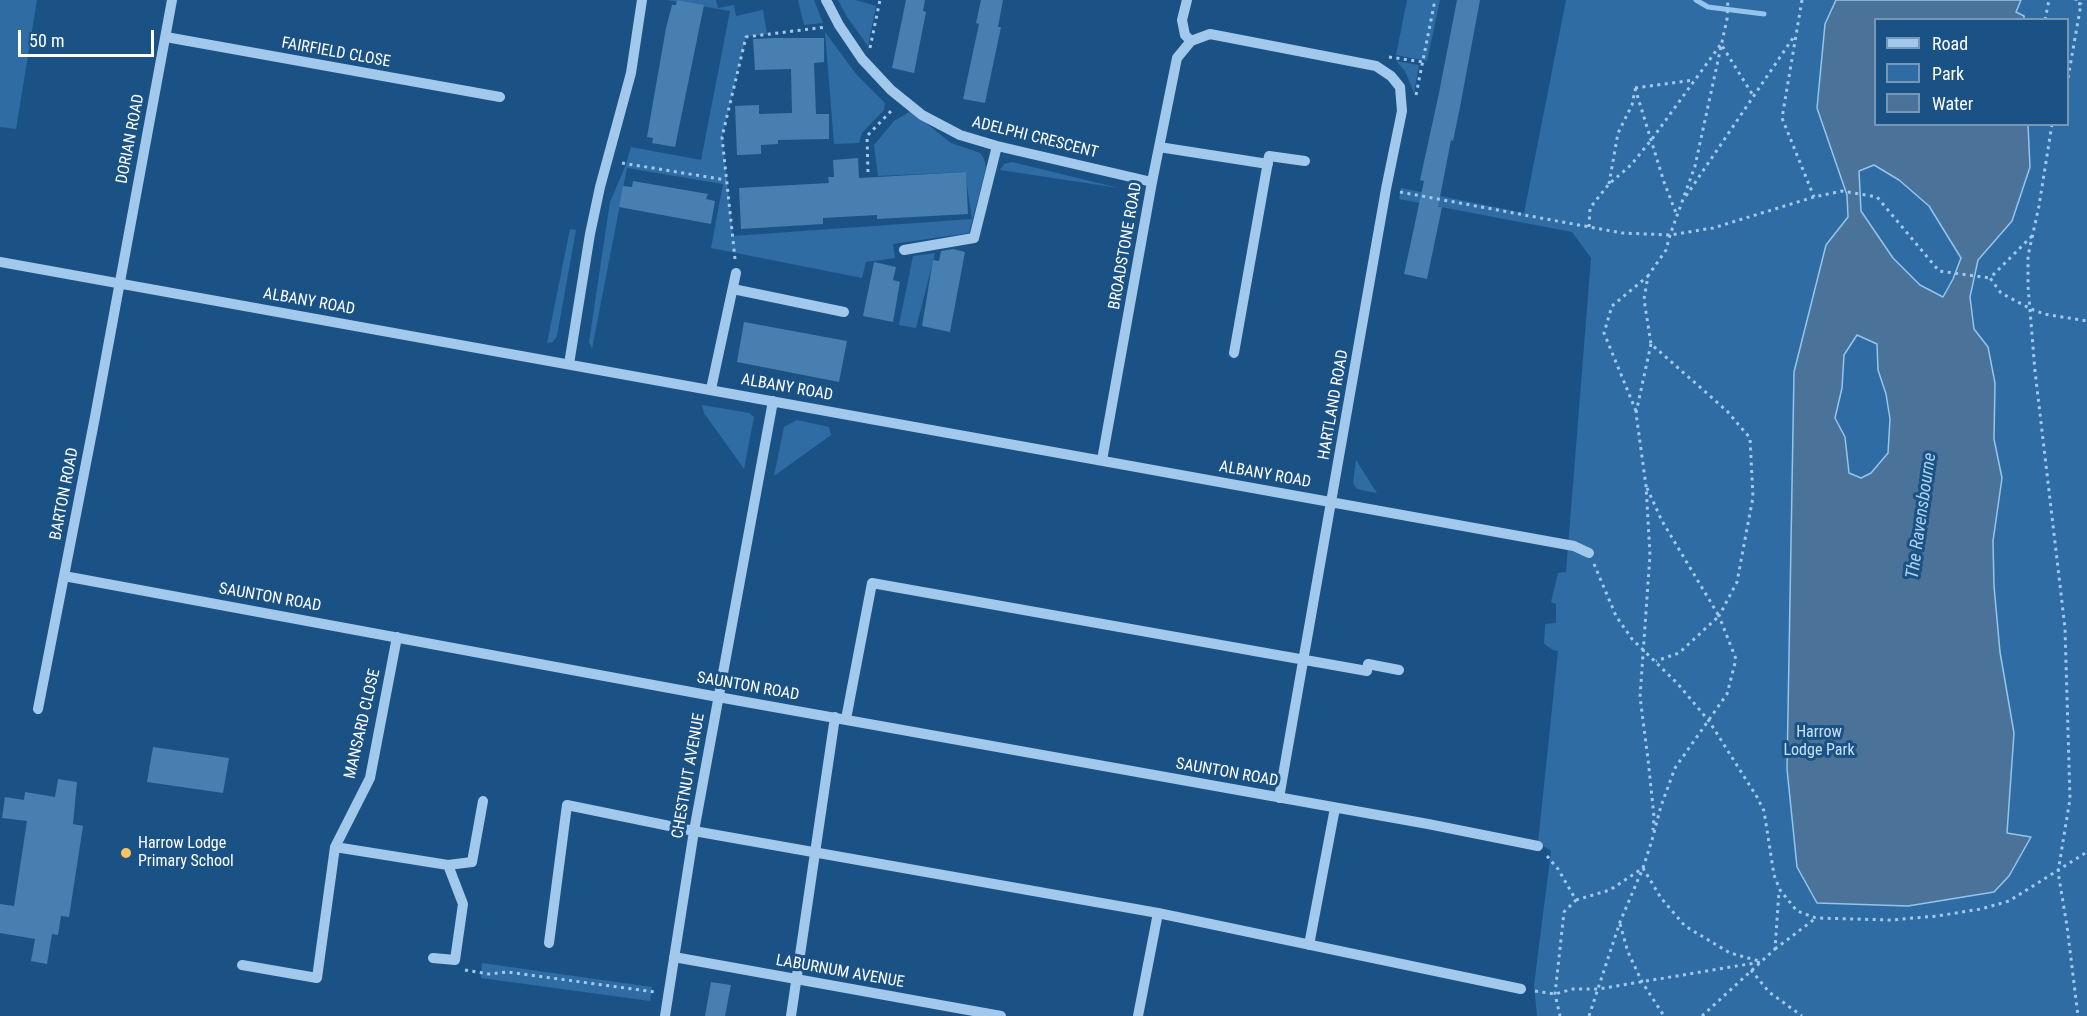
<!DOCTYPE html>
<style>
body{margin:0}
#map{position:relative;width:2087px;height:1016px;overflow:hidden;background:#1b5285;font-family:"Roboto Condensed",sans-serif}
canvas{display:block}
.legend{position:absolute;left:1874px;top:18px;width:195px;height:108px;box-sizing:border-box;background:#1b5285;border:2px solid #7697b6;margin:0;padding:8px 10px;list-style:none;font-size:18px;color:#fff}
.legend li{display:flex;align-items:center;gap:12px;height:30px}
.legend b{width:30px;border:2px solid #7697b6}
.scale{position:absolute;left:18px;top:30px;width:136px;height:27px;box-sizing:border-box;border:3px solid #fff;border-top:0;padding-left:8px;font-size:18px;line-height:21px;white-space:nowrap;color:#fff;-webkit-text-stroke:4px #1b5285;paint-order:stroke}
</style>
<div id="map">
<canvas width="2087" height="1016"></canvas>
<ul class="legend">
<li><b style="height:8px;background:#a2c9ec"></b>Road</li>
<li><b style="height:16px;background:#2e6ca3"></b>Park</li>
<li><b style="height:16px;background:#4b7399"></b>Water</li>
</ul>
<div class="scale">50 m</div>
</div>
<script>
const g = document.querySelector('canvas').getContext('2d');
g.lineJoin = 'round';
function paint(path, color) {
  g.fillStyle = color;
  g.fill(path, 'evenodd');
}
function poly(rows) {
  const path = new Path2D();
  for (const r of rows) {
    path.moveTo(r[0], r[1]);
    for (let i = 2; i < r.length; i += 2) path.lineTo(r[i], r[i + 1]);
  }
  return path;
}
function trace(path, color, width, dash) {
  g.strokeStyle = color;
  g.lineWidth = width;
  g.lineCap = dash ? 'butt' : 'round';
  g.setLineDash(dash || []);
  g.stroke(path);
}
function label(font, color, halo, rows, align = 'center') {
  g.font = font + ' "Roboto Condensed",sans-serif';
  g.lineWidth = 6;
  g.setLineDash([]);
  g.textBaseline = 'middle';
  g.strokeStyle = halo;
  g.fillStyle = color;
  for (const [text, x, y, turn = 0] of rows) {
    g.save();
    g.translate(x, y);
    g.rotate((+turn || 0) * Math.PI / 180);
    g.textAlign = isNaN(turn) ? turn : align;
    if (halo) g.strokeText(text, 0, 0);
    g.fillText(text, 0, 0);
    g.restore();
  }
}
const green = poly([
 [0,0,37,0,16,129,0,127],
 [667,0,716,0,718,8,734,5,736,16,763,10,767,34,746,37,722,137,733,236,972,219,965,172,878,176,874,145,894,121,911,111,951,143,980,153,984,159,986,168,969,233,893,244,895,258,866,262,862,278,711,248,723,184,627,168,592,349,589,342,610,202,625,167,631,147,701,160,730,11],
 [798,0,814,0,823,23,804,25],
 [838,0,856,0,876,6,868,46,847,17],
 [1407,0,1440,0,1427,61,1396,55],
 [1566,0,2087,0,2087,1016,1537,1016,1534,985,1551,851,1538,843,1558,651,1553,650,1544,644,1545,624,1556,623,1556,604,1551,602,1558,573,1566,572,1591,258,1572,232,1399,199,1401,188,1524,213],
 [1876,20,2068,20,2068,124,1876,124],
 [825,32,856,74,885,103,884,110,862,133,859,143,834,144],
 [1396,61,1419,65,1414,93,1405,71],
 [1012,162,1119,188,1000,170,1004,164],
 [570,229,576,230,557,336,553,342,547,343],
 [935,253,916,328,899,325,913,256],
 [702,405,749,413,754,417,744,469,704,413],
 [797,420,829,427,831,435,774,476,784,427],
 [1356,460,1377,493,1361,490,1356,488,1353,483],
 [482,963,652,987,650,1001,481,978]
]);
const water = poly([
 [1836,0,2021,0,2016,12,2024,16,2024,20,1876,20,1876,124,2028,125,2030,167,2012,221,1978,260,1970,297,1974,329,1988,347,1995,383,1994,439,2002,478,1993,541,1994,586,2000,652,2014,733,2007,833,2031,837,2009,876,1994,892,1908,906,1817,903,1797,867,1787,769,1794,372,1826,245,1848,217,1847,195,1817,108,1825,24,1836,0],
 [1874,165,1899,180,1929,206,1961,258,1953,279,1943,297,1920,285,1893,258,1861,211,1859,171,1874,165],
 [1857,335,1877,344,1878,370,1886,394,1890,419,1888,453,1871,473,1861,478,1849,473,1845,437,1835,418,1842,388,1844,355,1857,335]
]);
const stream = poly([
 [1696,0,1708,7,1764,14]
]);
const building = poly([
 [677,0,704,5,675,147,652,143,653,138,647,137,666,28,672,5,676,5],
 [906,0,925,0,923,11,926,12,914,73,892,68],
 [981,0,1003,0,998,27,1001,27,985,103,963,99,979,24,976,23],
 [1457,0,1480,0,1460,107,1453,141,1451,140,1438,207,1442,207,1427,279,1404,274,1424,181,1420,180,1439,93],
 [774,38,824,38,824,62,814,63,816,114,829,114,829,139,778,140,778,144,761,145,761,154,737,155,735,106,759,105,759,114,792,113,791,69,755,70,753,39],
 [858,158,859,178,966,172,968,214,877,219,877,215,823,218,823,224,741,229,739,188,829,183,828,177,834,177,833,160],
 [633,181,708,194,706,199,715,201,711,224,619,207,623,186,632,187],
 [953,249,965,252,950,332,922,326,933,260,939,261,941,251],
 [874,262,896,267,893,280,900,282,893,322,863,316],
 [744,322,847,341,839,382,737,362],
 [153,747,229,758,223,793,147,782],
 [58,779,77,782,73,824,83,826,69,917,61,916,58,935,52,934,47,964,31,961,35,939,0,933,0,904,14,906,27,821,2,818,5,797,24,800,25,792,55,797],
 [711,982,731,985,725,1016,705,1016]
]);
const path = poly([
 [1802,0,1782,118,1814,197],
 [2045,20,2049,0],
 [870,48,880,0],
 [1389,57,1423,62],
 [2068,78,2081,4,2076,3,2076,0],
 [1635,88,1664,182,1676,213],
 [1635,88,1694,80],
 [1416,95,1435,0],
 [2052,124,2039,206,2028,256,2028,286,2035,371,2065,628,2070,799,2058,872,2067,926,2078,1016],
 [622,163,726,180],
 [868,172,867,136,893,109],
 [1609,184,1618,133,1632,105,1635,90],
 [1400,192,1622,233,1670,235,1713,228,1814,197,1842,191,1877,197,1939,271,1990,278],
 [1686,196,1795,35],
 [1589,227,1590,208,1609,184,1631,165,1652,139,1721,44,1754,97],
 [2032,236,1990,278,2001,293,2031,309,2044,314,2087,321],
 [735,259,722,137,746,37,826,27],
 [1651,344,1636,413,1646,486,1650,555,1640,697,1648,759,1654,817,1653,830],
 [1636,411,1604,333,1612,306,1648,276],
 [1647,488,1662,521,1719,616,1679,653,1656,661],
 [1594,564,1616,616,1632,639,1678,684,1709,721,1757,797,1764,811,1774,875,1780,890,1797,911,1816,918,1891,920,1937,916,1981,909,2009,901,2087,852],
 [1652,840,1661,806,1675,768,1727,694,1736,659,1719,616,1737,582,1753,497,1750,438,1727,411,1651,344,1644,299,1648,276,1666,250,1670,235,1695,166,1727,19,1728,0],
 [1547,856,1558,869,1576,900,1564,912,1555,994,1560,1016],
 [1576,900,1610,890,1643,868,1661,898,1685,926,1730,953,1759,961],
 [1620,924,1628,952,1642,982,1664,1016],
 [1775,949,1816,918],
 [465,970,489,974,507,972,655,992],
 [1751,970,1769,992,1802,1016],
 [1535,991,1555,994,1573,989,1598,989,1761,962],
 [1589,1016,1620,922,1643,868,1652,840],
 [1702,1016,1775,949,1779,891]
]);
const minor = poly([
 [826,0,839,25,862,59,891,90,922,115,960,135,997,146,1152,182],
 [1187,0,1182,20,1185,35,1191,41],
 [166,37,500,97],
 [1159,147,1268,164],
 [904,250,974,238,997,146],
 [0,262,1574,546,1589,553],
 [733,289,844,312],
 [1234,353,1269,156,1305,161],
 [569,364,590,234,600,187,631,73,642,0],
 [711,389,736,273],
 [1102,460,1152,182,1177,58,1191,41,1210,34,1376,66,1391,76,1400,87,1402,111,1386,189,1279,798],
 [64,576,718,697,1428,824,1538,846],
 [38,709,95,417,172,0],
 [846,719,872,583,1367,671,1368,664,1399,670],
 [335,847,448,865,463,904,455,960,433,958],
 [448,865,472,862,483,801],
 [549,943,567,805,694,831,1158,913,1521,989],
 [1309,945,1335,808],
 [674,957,1001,1016],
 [242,965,317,978,335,847,370,778,397,637],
 [665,1016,694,831,773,401],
 [791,1016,835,717],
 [1138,1016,1158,913]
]);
const markers = [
 [126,853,6,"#fdc25e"]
];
const streetNames = [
 ["FAIRFIELD CLOSE",336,53,10],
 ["ADELPHI CRESCENT",1035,138,14],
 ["DORIAN ROAD",131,139,-79],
 ["BROADSTONE ROAD",1126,246,-80],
 ["ALBANY ROAD",309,302,10],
 ["ALBANY ROAD",787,388,10],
 ["HARTLAND ROAD",1334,405,-80],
 ["ALBANY ROAD",1265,475,10],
 ["BARTON ROAD",65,494,-79],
 ["SAUNTON ROAD",270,598,10],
 ["SAUNTON ROAD",748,687,10],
 ["MANSARD CLOSE",363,724,-77],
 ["SAUNTON ROAD",1227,773,10],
 ["CHESTNUT AVENUE",689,776,-80],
 ["LABURNUM AVENUE",840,972,10]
];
const parkNames = [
 ["Harrow",1819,733],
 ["Lodge Park",1819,751]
];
const poiNames = [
 ["Harrow Lodge",138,844],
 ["Primary School",138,862]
];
const waterNames = [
 ["The Ravensbourne",1922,516,-82]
];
paint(green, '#2e6ca3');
paint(water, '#4b7399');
trace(water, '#94c5ee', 1.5);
trace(stream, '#94c5ee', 5);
paint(building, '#477fb1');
trace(path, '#a2c9ec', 3, [3, 4.5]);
trace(minor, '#a2c9ec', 10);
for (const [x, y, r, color] of markers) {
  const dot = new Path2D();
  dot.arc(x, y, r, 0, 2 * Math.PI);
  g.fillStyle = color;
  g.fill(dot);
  trace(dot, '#1b5285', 2);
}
label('16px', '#fff', '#1b5285', streetNames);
label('16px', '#c7e1f9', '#1b5285', parkNames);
label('16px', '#fff', '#1b5285', poiNames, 'left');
label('italic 18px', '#add3f3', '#1b5285', waterNames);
</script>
